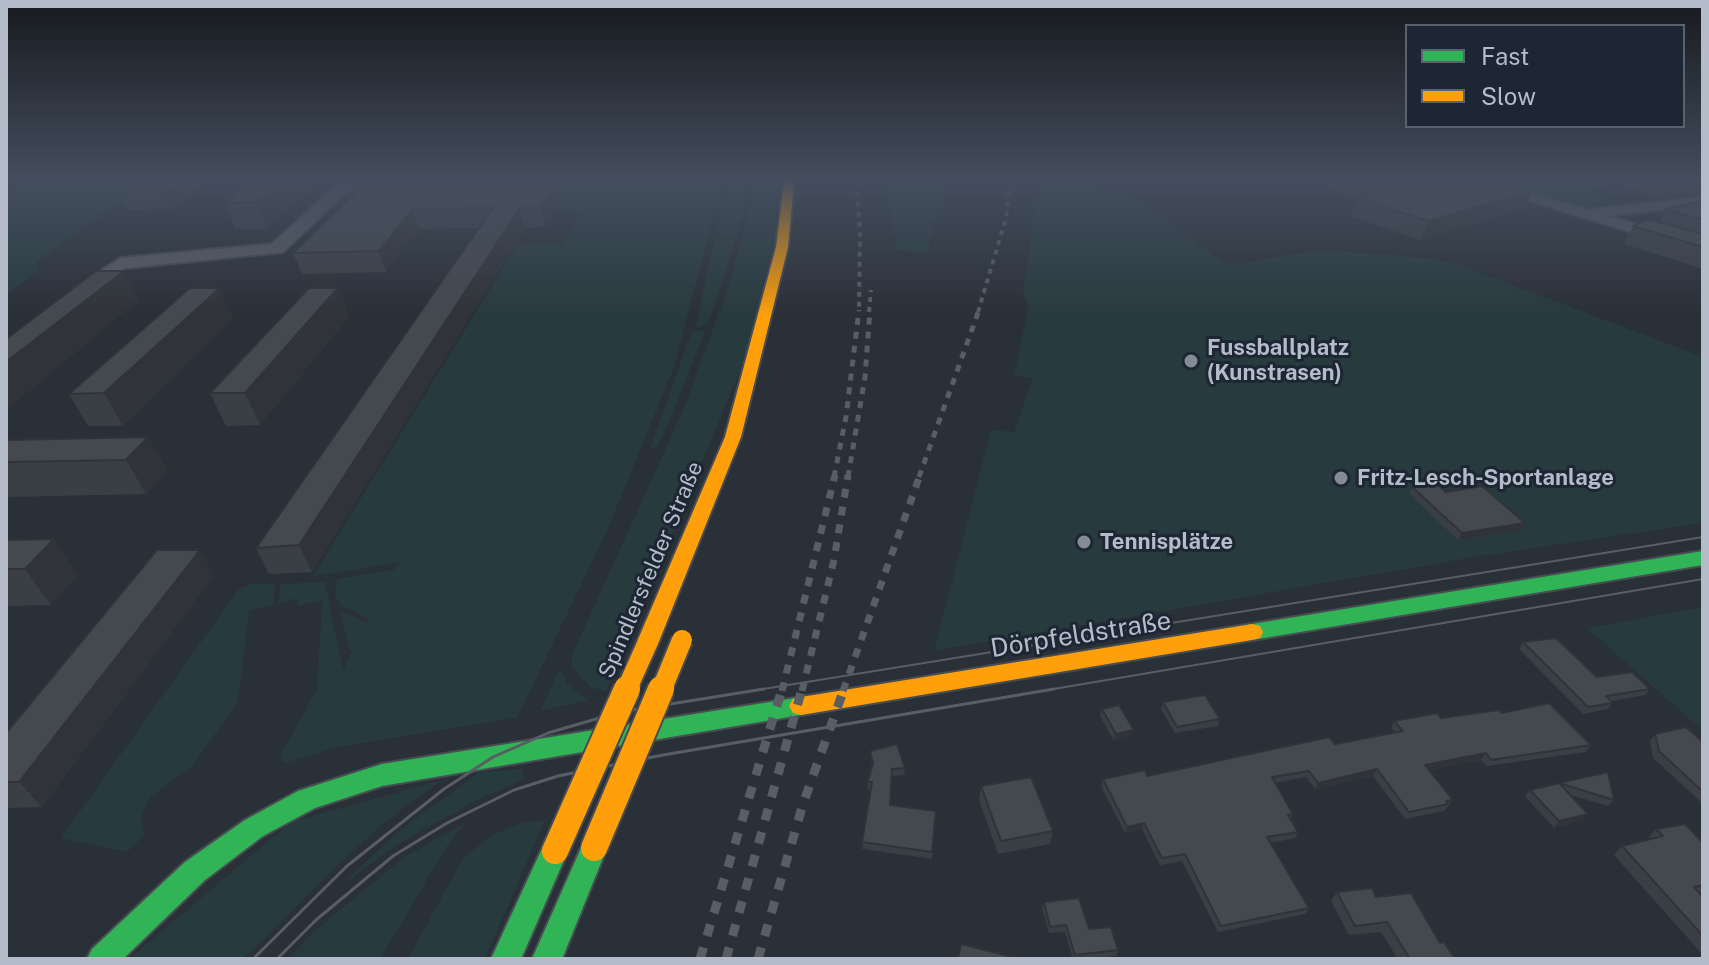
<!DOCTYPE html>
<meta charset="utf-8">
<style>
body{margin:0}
#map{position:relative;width:1709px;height:965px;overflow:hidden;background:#2a3038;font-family:"Public Sans",sans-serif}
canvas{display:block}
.frame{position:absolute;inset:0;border:8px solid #b4bcc9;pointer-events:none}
.legend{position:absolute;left:1405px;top:24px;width:280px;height:104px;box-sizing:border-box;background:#1d2633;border:2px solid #59626f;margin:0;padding:10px 14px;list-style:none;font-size:24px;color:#b4bcc9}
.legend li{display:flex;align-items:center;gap:16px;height:40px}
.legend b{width:40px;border:2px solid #59626f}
</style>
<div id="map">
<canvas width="1709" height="965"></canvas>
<div class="frame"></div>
<ul class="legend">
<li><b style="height:10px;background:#30b455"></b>Fast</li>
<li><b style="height:10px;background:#ff9f0a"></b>Slow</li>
</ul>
</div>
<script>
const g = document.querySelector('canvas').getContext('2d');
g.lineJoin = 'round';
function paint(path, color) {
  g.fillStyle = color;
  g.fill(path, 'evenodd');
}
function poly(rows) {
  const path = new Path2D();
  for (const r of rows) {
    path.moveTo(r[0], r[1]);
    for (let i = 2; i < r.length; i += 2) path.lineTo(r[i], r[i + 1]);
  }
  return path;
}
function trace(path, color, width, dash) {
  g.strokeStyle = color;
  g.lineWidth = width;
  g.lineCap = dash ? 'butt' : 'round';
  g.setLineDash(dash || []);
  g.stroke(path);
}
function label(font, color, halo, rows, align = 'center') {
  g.font = font + ' "Public Sans",sans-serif';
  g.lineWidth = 6;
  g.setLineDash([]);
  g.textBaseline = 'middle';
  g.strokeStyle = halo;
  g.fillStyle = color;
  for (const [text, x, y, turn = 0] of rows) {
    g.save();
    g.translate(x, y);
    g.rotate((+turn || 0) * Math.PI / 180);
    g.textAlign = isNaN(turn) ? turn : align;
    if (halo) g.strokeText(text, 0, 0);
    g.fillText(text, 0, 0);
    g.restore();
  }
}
const green = poly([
 [45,182,63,182,8,191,72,182,146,182,36,262,40,269,6,295,6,188],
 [573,182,722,182,674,367,607,531,517,718,342,746,285,763,279,757,317,690,322,600,297,606,298,598,278,603,281,584,325,582,343,671,353,651,349,650,340,610,366,623,369,620,341,605,335,596,337,579,394,570,398,562,313,576,518,244,564,243,581,211,543,210,555,191,568,190],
 [727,182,747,182,743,209,737,236,716,236],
 [753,182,778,182,775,235,746,356,606,692,590,687,572,667,572,655,686,404,726,293,746,226],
 [886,182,945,182,927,253,897,250],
 [1039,182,1095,182,1098,193,1129,195,1228,265,1323,250,1424,258,1456,264,1703,357,1703,523,1480,556,934,651,991,430,1014,432,1033,378,1014,375,1029,305,1023,294],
 [1497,182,1611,182,1615,184,1583,190,1618,203,1581,207],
 [714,239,736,239,708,324,696,327],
 [692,331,705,331,668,424,657,447,650,449],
 [275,583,273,605,249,611,238,701,192,767,150,797,141,818,145,835,127,852,61,838,239,589,250,584],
 [1703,607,1703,731,1587,628],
 [560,668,567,684,588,700,540,711],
 [523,769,524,780,481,798,398,844,336,889,402,829,480,772],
 [442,780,390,818,341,862,243,959,129,959,291,822],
 [545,820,485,959,408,959,464,856,497,833,523,823],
 [466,822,447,846,380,959,288,959,319,927,403,858]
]);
const street = poly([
 [340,182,356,182,283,252,125,268,88,293,82,294,73,289,121,258,272,244,340,182],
 [1469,182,1493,182,1587,210,1703,197,1703,205,1607,216,1703,244,1703,254,1469,182]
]);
const fast = poly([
 [1703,551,1703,565,1252,640,1244,638,1241,632,1244,626,1252,624,1703,551],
 [801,697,809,699,813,706,809,713,801,715,382,786,315,808,263,836,205,880,123,959,87,959,92,949,185,862,245,820,298,791,382,764,801,697],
 [594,836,603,839,607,848,562,959,532,959,585,839,594,836],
 [555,839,565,842,568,851,521,959,491,959,545,842,555,839]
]);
const slow = poly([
 [784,182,794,182,788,247,741,437,658,644,655,650,647,652,639,650,636,644,725,437,776,247,784,182],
 [1252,624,1260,626,1263,632,1260,638,1252,640,801,715,793,713,789,706,793,699,801,697,1252,624]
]);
const tramFar1 = poly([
 [751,691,1703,537],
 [1042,691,1703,579]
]);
const tram = poly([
 [253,959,347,866,444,789,493,757,548,733,620,712,764,689],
 [277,959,316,920,393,856,447,823,514,790,558,776,663,755,1054,689]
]);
const railFar3 = poly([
 [856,182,860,231,859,312],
 [869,312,871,290],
 [978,312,1006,218,1010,182]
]);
const railFar2 = poly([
 [834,477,846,417,859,310],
 [848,477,865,377,870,310],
 [919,477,979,310]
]);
const railFar1 = poly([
 [782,691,835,475],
 [802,691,834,560,848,475],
 [843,691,920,475]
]);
const rail = poly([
 [700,959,782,689],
 [726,959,802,689],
 [758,959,803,804,844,689]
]);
const slowBridgeFar1 = poly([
 [626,691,647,644],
 [661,691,682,640]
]);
const slowBridge = poly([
 [594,848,661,689],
 [555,851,627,689]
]);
const wall = poly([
 [208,182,172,209,129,210,122,195],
 [250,182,310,182,312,189,268,229,236,229,224,203],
 [367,182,571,182,545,227,525,228,312,572,269,574,256,548,479,228,419,229,386,272,302,274,293,253],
 [1317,182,1503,182,1532,191,1524,209,1421,240,1351,216,1357,199],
 [1625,182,1703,182,1703,192,1662,199,1623,186],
 [1703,201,1703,269,1624,244,1633,226,1660,222,1666,209],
 [338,288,349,317,260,425,226,426,210,393],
 [233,318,123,426,88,426,69,394],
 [148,437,167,471,146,494,6,497,6,440],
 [1412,487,1446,492,1522,530,1458,540,1409,493],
 [6,540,78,574,51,605,6,606],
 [214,575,42,807,6,808,6,733],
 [1523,642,1597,677,1650,689,1645,695,1612,701,1613,703,1608,709,1583,714,1519,649],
 [1163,702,1220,719,1218,726,1175,733,1161,709],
 [1102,709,1132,737,1114,741,1100,716],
 [1502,713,1591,745,1586,752,1487,766,1481,760,1429,770,1453,800,1444,811,1405,819,1373,776,1315,789,1306,777,1275,783,1293,814,1291,818,1298,832,1295,838,1270,843,1309,908,1305,914,1218,932,1182,861,1160,865,1142,829,1125,833,1101,786,1103,779,1147,776,1335,744,1395,733,1391,727,1394,721],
 [1655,734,1703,742,1703,804,1653,758,1650,741],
 [870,751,905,768,904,775,892,776,890,805,936,811,932,859,862,849,871,789,868,789,868,782,872,767],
 [1608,772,1614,800,1608,806,1570,795,1583,820,1554,828,1525,796,1530,790],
 [981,786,1053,831,1050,844,998,854,979,800],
 [1656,829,1703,843,1703,892,1699,892,1703,897,1703,955,1614,855,1622,846,1650,839,1649,837],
 [1337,892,1376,897,1440,943,1455,959,1398,959,1381,932,1349,935,1331,901],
 [1044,902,1089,929,1118,950,1116,956,1093,959,1073,959,1065,932,1049,933,1042,908]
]);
const shadedWall = poly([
 [183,182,208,182,172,209,165,195],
 [281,182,310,182,312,189,268,229,257,202],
 [556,182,571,182,545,227,541,208],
 [1671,182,1703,182,1703,192,1662,199],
 [1532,191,1524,209,1421,240,1428,221],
 [520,208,525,228,312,572,299,545],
 [413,209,419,229,386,272,379,251],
 [124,271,139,300,6,411,6,362],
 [220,288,233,318,123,426,104,393],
 [338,288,349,317,260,425,245,393],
 [148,437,167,471,146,494,126,460],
 [1525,523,1522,530,1458,540,1462,533],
 [54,539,78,574,51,605,25,569],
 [200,550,214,575,42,807,19,782],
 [1134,730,1132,737,1114,741,1116,734],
 [1486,753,1481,760,1421,772,1425,765],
 [1377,769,1373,776,1315,789,1318,783],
 [1588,814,1583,820,1554,828,1559,821],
 [1144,823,1142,829,1125,833,1127,827]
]);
const building = poly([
 [142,182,183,182,165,195,122,195,142,182],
 [250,182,281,182,257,202,224,203,250,182],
 [367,182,556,182,541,208,520,208,299,545,256,548,493,208,413,209,379,251,293,253,367,182],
 [1364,182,1503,182,1532,191,1428,221,1357,198,1386,191,1364,182],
 [1703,201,1703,220,1666,209,1703,201],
 [1648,219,1703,234,1703,247,1633,226,1648,219],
 [96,271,124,271,6,362,6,339,96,271],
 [190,288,220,288,104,393,69,394,190,288],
 [309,288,338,288,245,393,210,393,309,288],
 [148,437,126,460,6,462,6,440,148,437],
 [1436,483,1446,492,1482,486,1525,523,1462,533,1412,487,1436,483],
 [54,539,25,569,6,569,6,540,54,539],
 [157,550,200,550,19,782,6,782,6,733,157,550],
 [1556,638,1597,677,1632,672,1650,689,1606,696,1613,703,1588,707,1523,642,1556,638],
 [1205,695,1220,719,1177,727,1163,702,1205,695],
 [1549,703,1591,745,1491,760,1486,753,1425,765,1453,800,1446,801,1448,804,1409,812,1377,769,1318,783,1309,771,1272,777,1293,814,1288,815,1298,832,1267,837,1309,908,1221,926,1185,854,1162,858,1144,823,1127,827,1103,779,1145,770,1147,776,1329,737,1335,744,1403,731,1394,721,1437,713,1441,718,1499,710,1502,713,1549,703],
 [1119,705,1134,730,1116,734,1102,709,1119,705],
 [1686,727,1703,742,1703,792,1659,751,1655,734,1686,727],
 [897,744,905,768,892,769,890,805,936,811,932,852,862,842,872,782,868,782,873,763,870,751,897,744],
 [1608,772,1614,800,1559,783,1608,772],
 [1031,777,1053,831,1001,841,981,786,1031,777],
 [1559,783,1588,814,1559,821,1530,790,1559,783],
 [1685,824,1703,843,1703,885,1694,887,1703,897,1703,936,1622,846,1663,836,1656,829,1685,824],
 [1372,888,1376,897,1411,893,1440,943,1444,942,1455,959,1410,959,1387,922,1355,926,1337,892,1372,888],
 [1079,898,1089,929,1111,927,1118,950,1075,955,1066,925,1050,927,1044,902,1079,898],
 [961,944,1021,959,958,959,961,944]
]);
const markers = [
 [1191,361,8,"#848b96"],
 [1341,478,8,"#848b96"],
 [1084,542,8,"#848b96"]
];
const poiNames = [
 ["Fussballplatz",1207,348],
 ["(Kunstrasen)",1207,373],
 ["Fritz-Lesch-Sportanlage",1357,478],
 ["Tennisplätze",1100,542]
];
const streetNames = [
 ["Spindlersfelder Straße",651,570,-67]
];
const nearStreetnames = [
 ["Dörpfeldstraße",1081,635,-9]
];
paint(green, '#273a3e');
trace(street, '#484c53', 4);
trace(fast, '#484c53', 4);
trace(slow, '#484c53', 4);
paint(street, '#5a5e66');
paint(fast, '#30b455');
paint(slow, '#ff9f0a');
trace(tramFar1, '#595d64', 2);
trace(tram, '#595d64', 3);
trace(railFar3, '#595d64', 4, [5, 5]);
trace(railFar2, '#595d64', 5, [7, 7]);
trace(railFar1, '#595d64', 7, [9, 9]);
trace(rail, '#595d64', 9, [12, 12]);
trace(slowBridgeFar1, '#474c53', 24, []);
trace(slowBridge, '#474c53', 30, []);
trace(slowBridgeFar1, '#ff9f0a', 20);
trace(slowBridge, '#ff9f0a', 26);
paint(wall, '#3a3f45');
paint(shadedWall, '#303338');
paint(building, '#444950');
trace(building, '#303338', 2);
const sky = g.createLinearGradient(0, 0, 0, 317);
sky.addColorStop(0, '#171a1f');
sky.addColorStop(0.57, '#444e5e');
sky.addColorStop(1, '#444e5e00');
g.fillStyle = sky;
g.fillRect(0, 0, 1709, 317);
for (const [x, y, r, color] of markers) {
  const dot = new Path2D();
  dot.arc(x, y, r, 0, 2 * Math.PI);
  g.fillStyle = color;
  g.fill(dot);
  trace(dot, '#1d2633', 3);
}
label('bold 22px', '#b4bcc9', '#1d2633', poiNames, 'left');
label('22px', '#b4bcc9', '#1d2633', streetNames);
label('26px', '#b4bcc9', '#1d2633', nearStreetnames);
</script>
